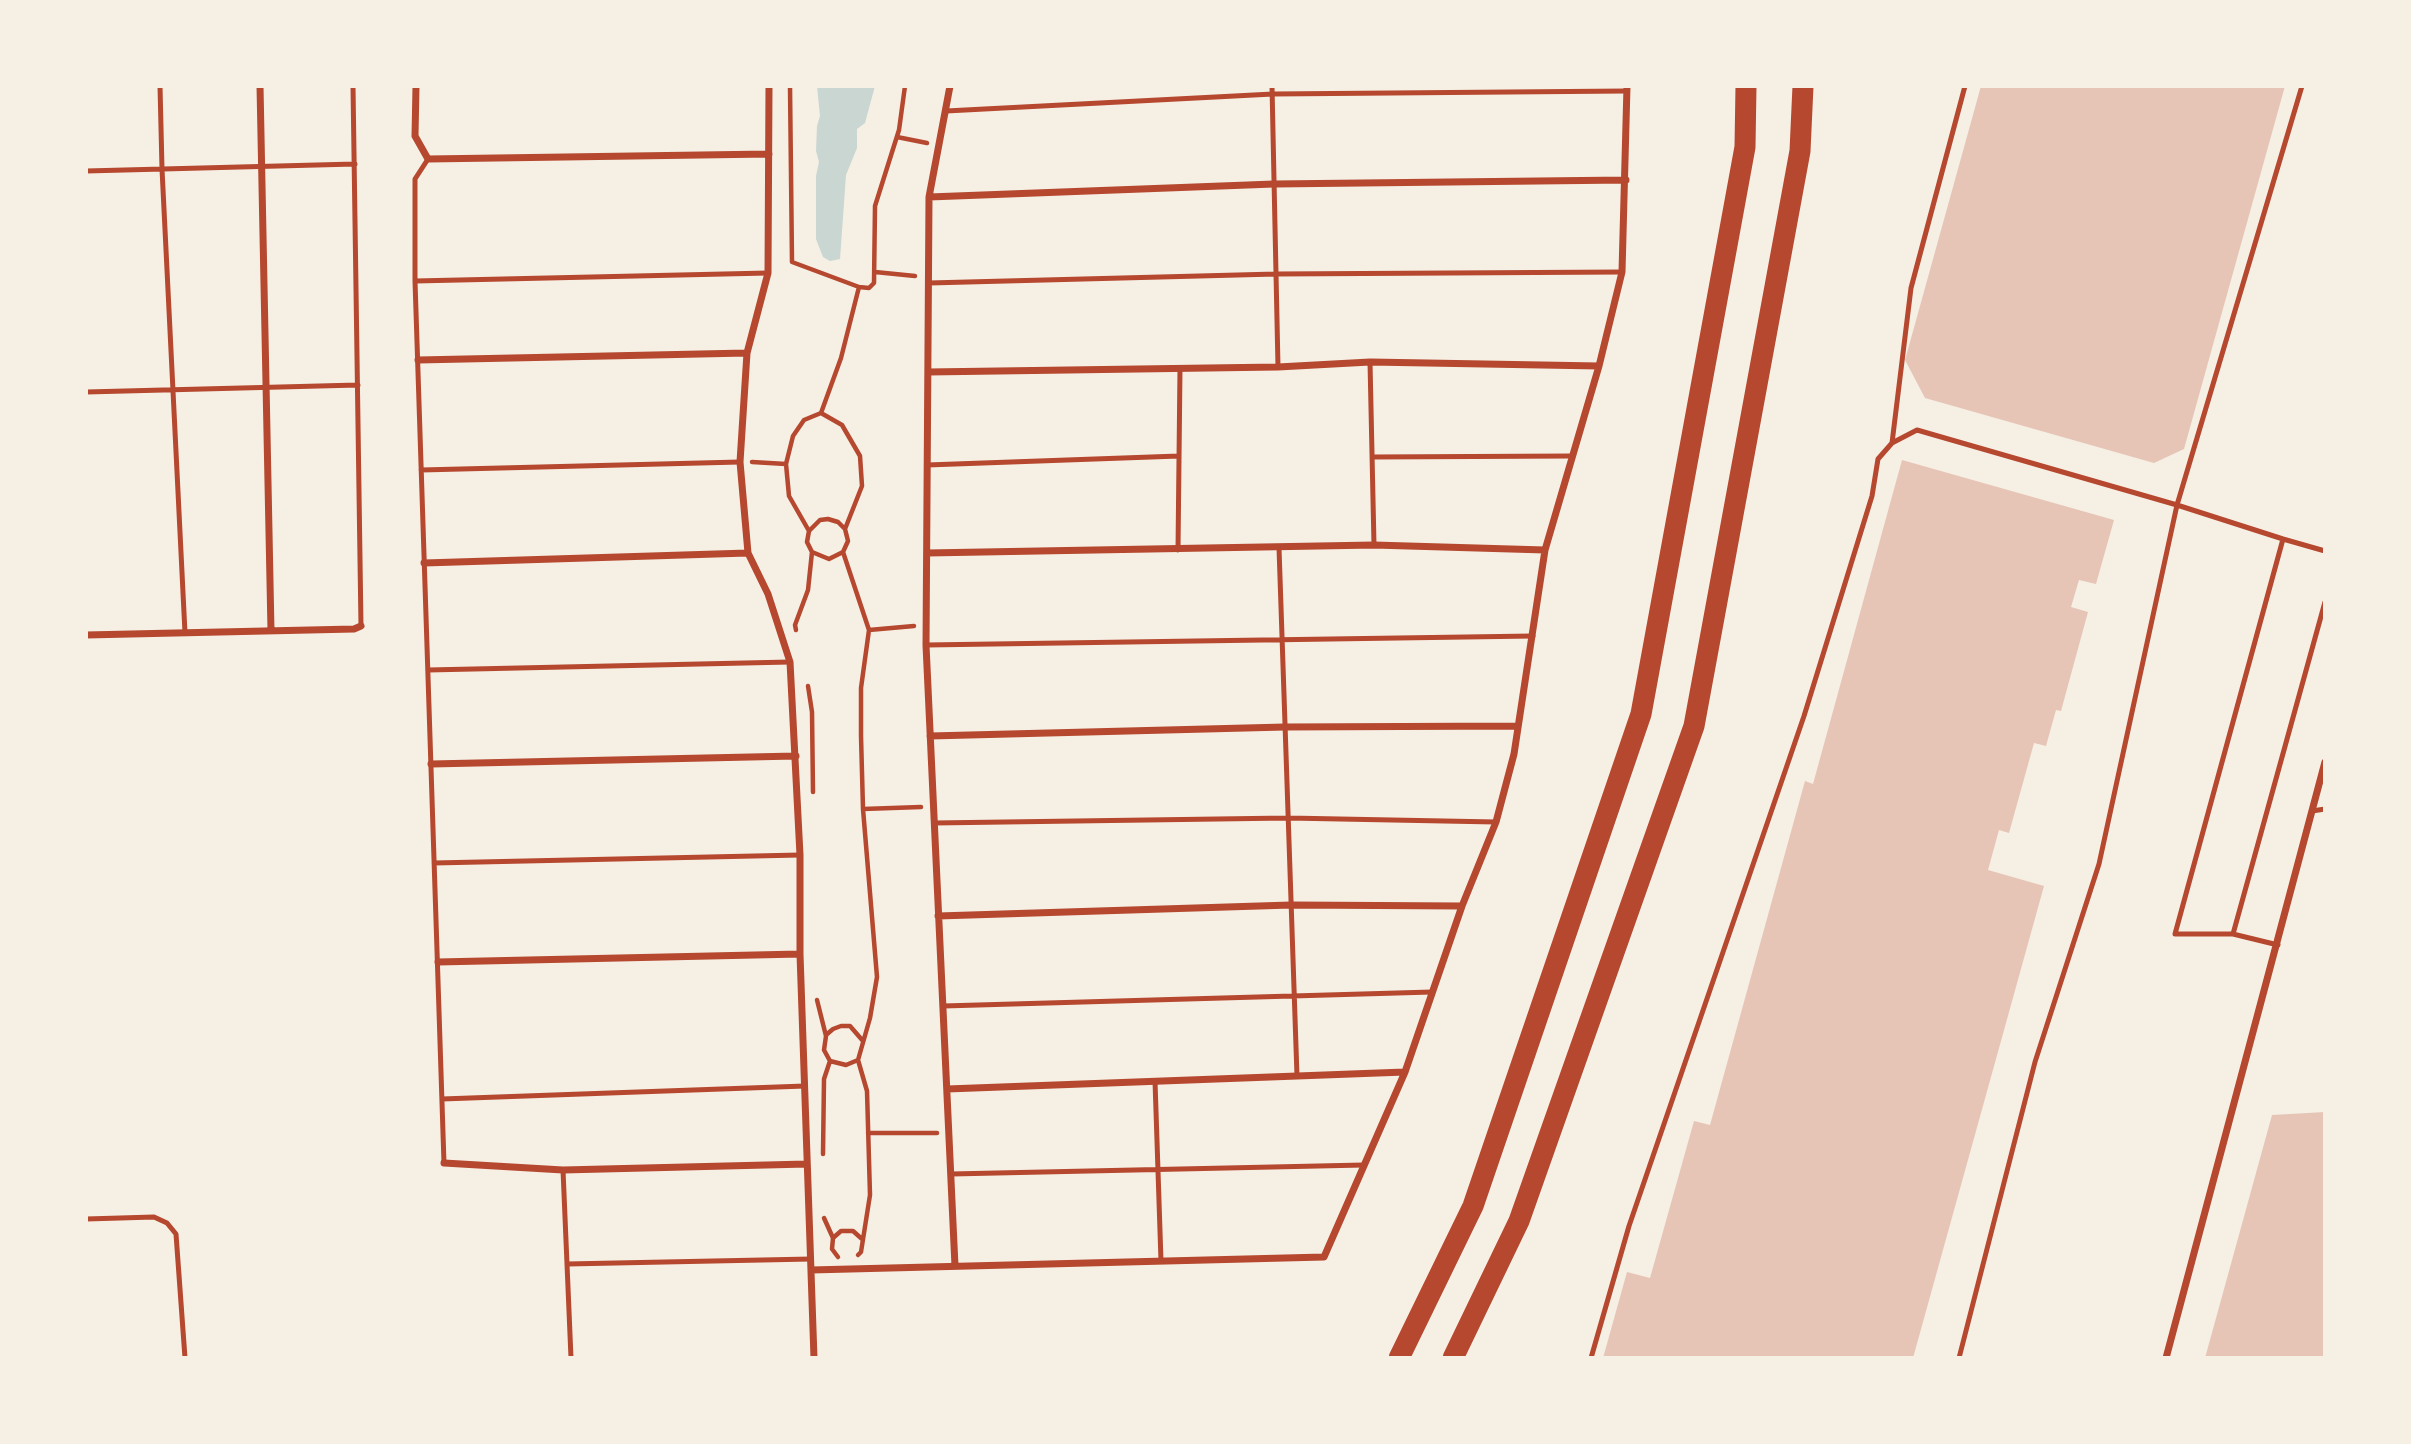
<!DOCTYPE html>
<style>
body{margin:0}
#map{position:relative;width:2411px;height:1444px;overflow:hidden;background:#f6efe4;font-family:"IBM Plex Serif",serif}
canvas{display:block}
.frame{position:absolute;inset:0;border:88px solid #f6efe4;pointer-events:none}
</style>
<div id="map">
<canvas width="2411" height="1444"></canvas>
<div class="frame"></div>
</div>
<script>
const g = document.querySelector('canvas').getContext('2d');
g.lineJoin = 'round';
function paint(path, color) {
  g.fillStyle = color;
  g.fill(path, 'evenodd');
}
function poly(rows) {
  const path = new Path2D();
  for (const r of rows) {
    path.moveTo(r[0], r[1]);
    for (let i = 2; i < r.length; i += 2) path.lineTo(r[i], r[i + 1]);
  }
  return path;
}
function trace(path, color, width, dash) {
  g.strokeStyle = color;
  g.lineWidth = width;
  g.lineCap = dash ? 'butt' : 'round';
  g.setLineDash(dash || []);
  g.stroke(path);
}
const water = poly([
 [817,86,875,86,865,123,857,129,857,148,846,175,840,259,830,261,823,257,816,239,816,176,819,162,816,151,817,126,820,116]
]);
const building = poly([
 [1981,86,2285,86,2184,449,2154,463,1925,398,1905,360],
 [1902,460,2114,520,2096,584,2079,580,2071,607,2088,612,2061,711,2056,710,2046,746,2034,743,2009,833,1999,830,1988,870,2044,886,1913,1358,1603,1358,1627,1272,1650,1278,1694,1121,1710,1125,1805,781,1813,784],
 [2325,1112,2325,1358,2205,1358,2272,1115]
]);
const path = poly([
 [790,86,792,262,859,287,869,288,874,283,875,206,899,130,905,86],
 [897,137,927,143],
 [875,272,915,276],
 [752,462,786,464],
 [809,531,820,520,828,519,838,522,845,529],
 [812,552,829,559,843,552],
 [796,630,795,625,808,590,812,552,807,542,809,531,789,496,786,464,793,436,804,420,821,413,841,358,859,287],
 [869,630,914,626],
 [808,686,812,712,813,792],
 [863,809,921,807],
 [817,1000,826,1036,824,1050,830,1061,846,1065,858,1060,870,1018,877,977,863,809,861,736,861,688,869,630,843,552,848,541,845,529,862,486,860,456,842,425,821,413],
 [826,1035,833,1029,841,1026,850,1026,863,1041],
 [868,1133,937,1133],
 [823,1154,824,1079,830,1061],
 [824,1218,833,1238],
 [858,1255,861,1252,870,1195,867,1091,858,1060],
 [838,1257,832,1249,833,1238,841,1231,853,1231,862,1239]
]);
const service = poly([
 [160,86,162,169,185,633],
 [353,86,361,626],
 [1272,86,1278,367],
 [2302,86,2177,505,2283,539,2325,551],
 [946,111,1273,94,1627,91],
 [428,159,415,179,415,281,444,1163],
 [86,171,355,164],
 [415,281,768,273],
 [929,283,1276,274,1622,272],
 [1370,362,1374,545],
 [86,392,358,385],
 [1892,443,1911,288,1965,86],
 [1372,457,1572,456],
 [927,465,1179,456],
 [421,470,740,462],
 [1279,548,1297,1076],
 [1178,550,1180,368],
 [926,645,1533,636],
 [428,670,790,662],
 [2312,811,2325,809],
 [934,823,1288,818,1496,822],
 [434,863,800,855],
 [2233,934,2325,602],
 [2278,945,2233,934,2175,934,2283,539],
 [943,1006,1432,992],
 [1155,1081,1161,1261],
 [442,1099,805,1086],
 [563,1170,571,1358],
 [951,1174,1364,1165],
 [86,1219,154,1217,167,1223,176,1234,185,1358],
 [567,1264,811,1259],
 [1591,1358,1629,1226,1804,716,1872,496,1878,459,1892,443,1917,430,2177,505,2099,864,2035,1062,1959,1358]
]);
const minor = poly([
 [260,86,271,631],
 [416,86,415,136,428,159,769,154],
 [769,86,768,273,747,353,740,462,748,553,768,594,790,662,800,855,800,954,814,1358],
 [950,86,929,197,926,645,955,1266],
 [929,197,1274,184,1626,180],
 [418,360,747,353],
 [928,372,1278,367,1370,362,1599,366],
 [927,553,1374,545,1545,550],
 [424,563,748,553],
 [86,635,354,629,361,626],
 [930,736,1285,727,1518,726],
 [431,764,796,756],
 [938,916,1291,905,1462,906],
 [438,962,800,954],
 [947,1089,1405,1072],
 [444,1163,563,1170,807,1164],
 [811,1270,1324,1257,1405,1072,1462,906,1496,822,1514,754,1545,550,1599,366,1622,272,1627,86],
 [2166,1358,2325,762]
]);
const motorway = poly([
 [1399,1358,1473,1206,1641,714,1745,147,1746,86],
 [1453,1358,1519,1221,1694,726,1800,151,1803,86]
]);
paint(water, '#c9d6d2');
paint(building, '#e6c5b7');
trace(path, '#b5482f', 4.5);
trace(service, '#b5482f', 5);
trace(minor, '#b5482f', 7);
trace(motorway, '#b5482f', 21);
</script>
